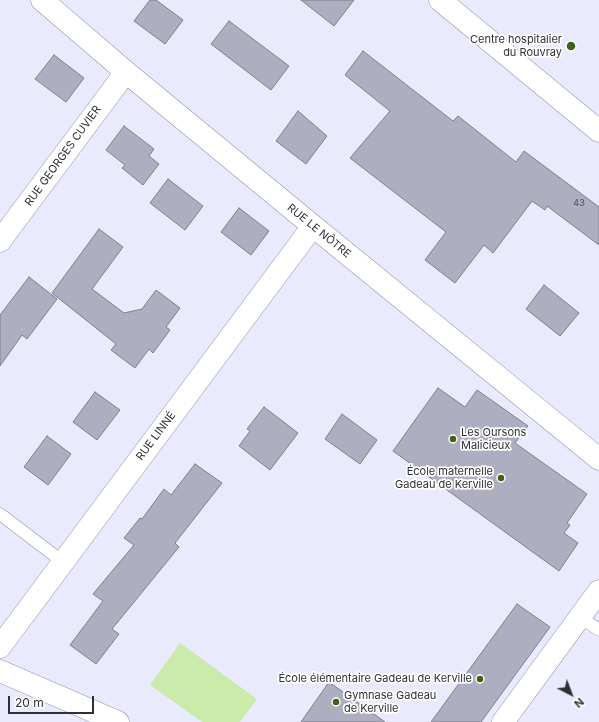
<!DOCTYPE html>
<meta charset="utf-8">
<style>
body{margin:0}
#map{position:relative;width:599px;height:722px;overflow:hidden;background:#e9eafd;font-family:Inter,sans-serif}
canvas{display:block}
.north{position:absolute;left:551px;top:674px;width:40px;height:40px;-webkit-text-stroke:3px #fff;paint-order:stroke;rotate:138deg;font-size:11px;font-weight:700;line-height:16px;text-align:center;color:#2f2f36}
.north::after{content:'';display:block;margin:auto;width:14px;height:18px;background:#2f2f36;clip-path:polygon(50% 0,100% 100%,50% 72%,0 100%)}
.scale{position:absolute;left:8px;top:696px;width:86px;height:18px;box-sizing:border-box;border:2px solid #2f2f36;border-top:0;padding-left:5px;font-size:12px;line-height:14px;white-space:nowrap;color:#2f2f36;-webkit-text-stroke:3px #fff;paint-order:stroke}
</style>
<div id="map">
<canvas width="599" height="722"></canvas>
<div class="north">N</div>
<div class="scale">20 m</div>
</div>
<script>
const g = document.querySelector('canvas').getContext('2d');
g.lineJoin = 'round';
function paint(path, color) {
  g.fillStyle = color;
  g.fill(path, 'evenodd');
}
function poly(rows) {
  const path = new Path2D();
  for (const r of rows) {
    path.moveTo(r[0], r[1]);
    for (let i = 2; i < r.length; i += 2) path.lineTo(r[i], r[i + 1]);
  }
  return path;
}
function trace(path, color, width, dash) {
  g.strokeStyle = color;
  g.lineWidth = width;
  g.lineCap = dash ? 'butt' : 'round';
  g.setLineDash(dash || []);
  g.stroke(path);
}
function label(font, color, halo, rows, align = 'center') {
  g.font = font + ' Inter,sans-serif';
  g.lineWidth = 3.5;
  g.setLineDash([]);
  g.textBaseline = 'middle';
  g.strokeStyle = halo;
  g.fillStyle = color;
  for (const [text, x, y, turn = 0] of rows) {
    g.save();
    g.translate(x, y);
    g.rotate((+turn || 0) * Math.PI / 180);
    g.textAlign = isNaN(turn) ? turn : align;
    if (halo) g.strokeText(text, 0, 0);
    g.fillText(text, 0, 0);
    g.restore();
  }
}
const green = poly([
 [180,643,257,699,240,722,202,722,150,685]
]);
const building = poly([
 [150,0,156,0,183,20,165,44,134,21,150,0],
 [301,0,354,0,334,26,301,0],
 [229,21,289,66,271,90,211,44,229,21],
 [363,51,453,121,458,116,516,162,524,151,599,207,599,245,547,206,545,210,532,201,493,253,484,245,455,283,425,260,446,232,350,158,390,111,345,75,363,51],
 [54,55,84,78,66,102,35,79,54,55],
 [298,111,327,136,306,164,276,141,298,111],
 [124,126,154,149,149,156,159,164,143,185,122,168,125,165,106,150,124,126],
 [168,179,203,206,185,230,150,203,168,179],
 [239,208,269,231,251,255,221,232,239,208],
 [99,229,123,247,92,289,124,313,142,309,156,290,180,308,166,327,170,330,153,353,149,349,135,368,111,350,116,344,52,293,99,229],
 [29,277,57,299,27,339,22,335,0,366,0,315,29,277],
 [544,285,579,313,560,336,526,309,544,285],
 [438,388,465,407,477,390,528,426,515,443,587,494,567,523,570,525,564,533,578,543,559,571,393,451,438,388],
 [95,392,120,410,97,440,73,422,95,392],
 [264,407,298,433,270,470,239,446,250,431,247,429,264,407],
 [342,414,377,440,360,464,325,439,342,414],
 [47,436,71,454,48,485,24,467,47,436],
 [195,464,222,483,175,543,179,547,112,629,119,634,96,664,70,645,103,601,93,594,134,545,124,538,140,518,142,519,164,489,171,495,195,464],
 [517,604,550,627,481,722,431,722,517,604],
 [329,682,385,722,301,722,329,682]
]);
const service = poly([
 [0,514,63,562],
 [580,617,599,630]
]);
const minor = poly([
 [42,0,126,72,313,226,599,459],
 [440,0,599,131],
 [0,241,126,72],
 [0,647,313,226],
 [0,671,118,722],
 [503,722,599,591]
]);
const markers = [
 [571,46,5,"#416115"],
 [453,439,4,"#416115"],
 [501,478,4,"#416115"],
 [480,679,4,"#416115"],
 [336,702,4,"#416115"]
];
const numberNames = [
 ["43",579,203]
];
const poiNames = [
 ["Centre hospitalier",562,40],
 ["du Rouvray",562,53],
 ["Les Oursons",461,433,"left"],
 ["Malicieux",461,446,"left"],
 ["École maternelle",493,472],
 ["Gadeau de Kerville",493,485],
 ["École élémentaire Gadeau de Kerville",472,679],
 ["Gymnase Gadeau",344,696,"left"],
 ["de Kerville",344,709,"left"]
];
const streetNames = [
 ["RUE GEORGES CUVIER",63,156,-54],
 ["RUE LE NÔTRE",319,231,39],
 ["RUE LINNÉ",156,436,-53]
];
paint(green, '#caebaa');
paint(building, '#adaec0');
trace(building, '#7d7e8f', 1);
trace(service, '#9393a5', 13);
trace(minor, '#9393a5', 23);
trace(service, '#fff', 12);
trace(minor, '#fff', 22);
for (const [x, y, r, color] of markers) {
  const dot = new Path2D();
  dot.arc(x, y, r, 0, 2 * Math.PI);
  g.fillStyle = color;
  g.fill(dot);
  trace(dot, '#fff', 1.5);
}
label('9px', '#4e4f58', null, numberNames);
label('11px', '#2f2f36', '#fff', poiNames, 'right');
label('11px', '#2f2f36', '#fff', streetNames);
</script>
